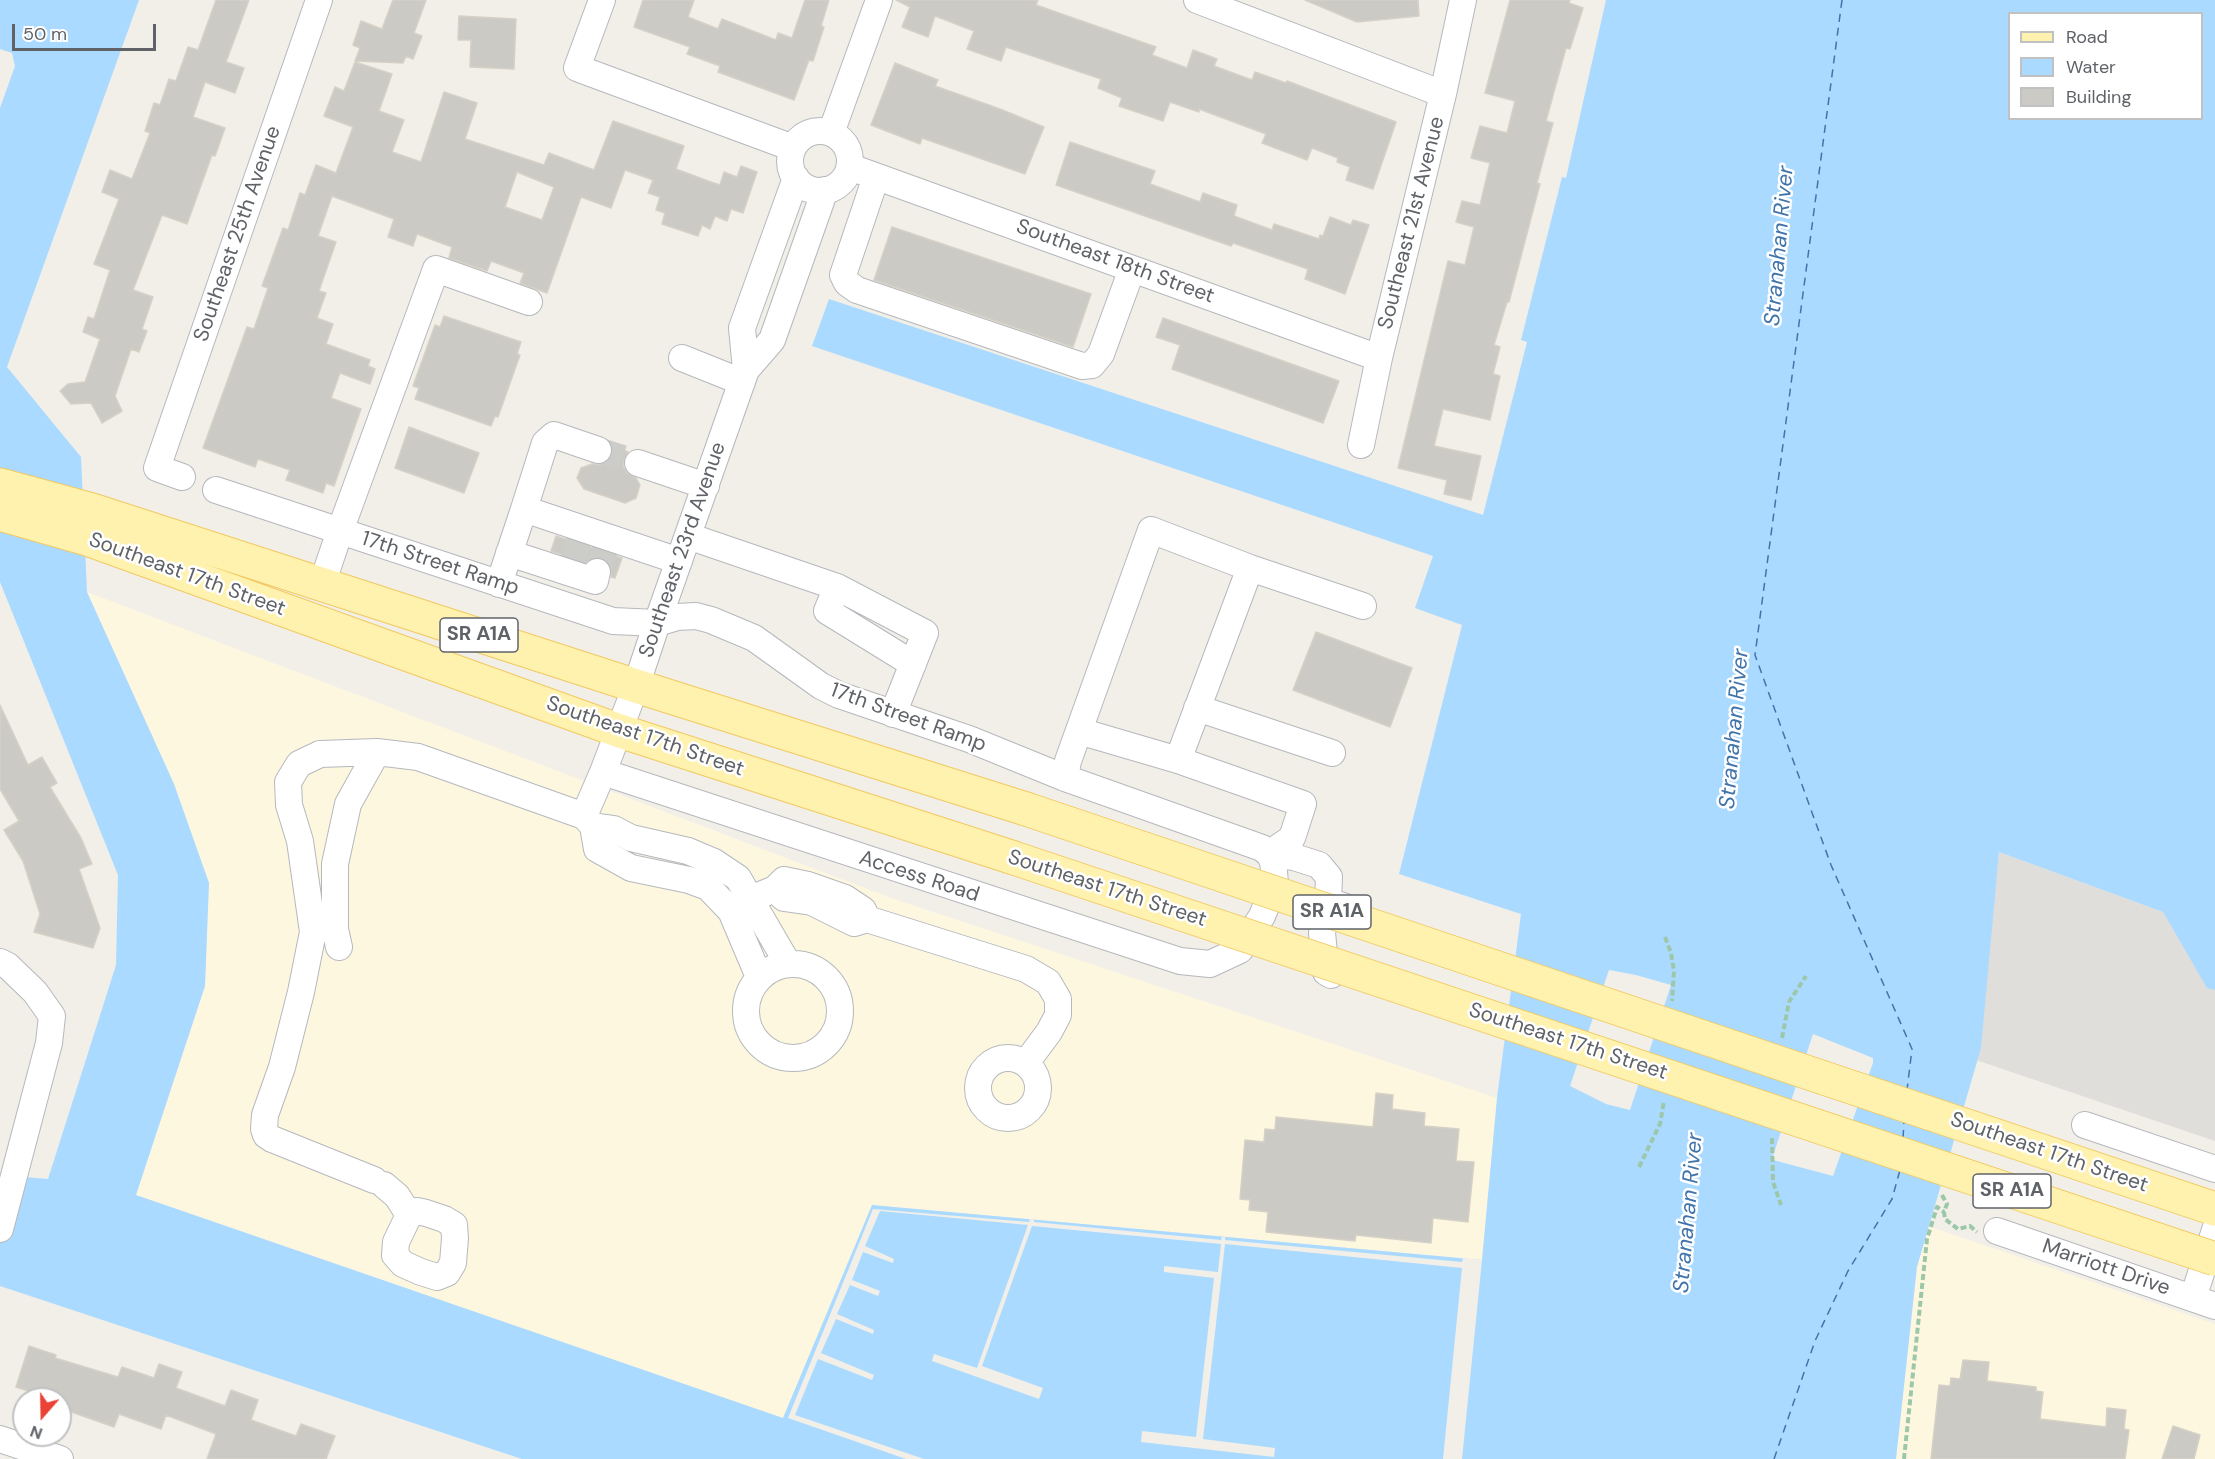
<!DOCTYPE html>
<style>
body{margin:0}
#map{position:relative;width:2215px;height:1459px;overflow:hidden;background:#f1efe8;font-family:"DM Sans",sans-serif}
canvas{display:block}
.legend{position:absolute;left:2008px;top:12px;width:195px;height:108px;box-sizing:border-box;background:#fff;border:2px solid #bfc1c3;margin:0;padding:8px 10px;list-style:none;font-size:18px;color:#5f6368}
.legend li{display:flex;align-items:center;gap:12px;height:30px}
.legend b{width:30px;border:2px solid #bfc1c3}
.north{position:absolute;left:12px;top:1387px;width:60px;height:60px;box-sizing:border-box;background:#fff;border:2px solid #bfc1c3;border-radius:50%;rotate:200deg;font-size:16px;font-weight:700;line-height:24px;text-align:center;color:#5f6368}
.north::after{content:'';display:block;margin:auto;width:21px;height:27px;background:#ea4335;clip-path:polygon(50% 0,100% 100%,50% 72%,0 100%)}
.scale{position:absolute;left:12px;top:24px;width:144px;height:27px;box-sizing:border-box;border:3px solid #5f6368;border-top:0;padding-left:8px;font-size:18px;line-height:21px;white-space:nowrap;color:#5f6368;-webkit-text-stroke:4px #fff;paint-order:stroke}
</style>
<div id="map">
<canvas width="2215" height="1459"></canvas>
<ul class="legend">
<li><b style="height:8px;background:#fff2af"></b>Road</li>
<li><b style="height:16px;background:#aadaff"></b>Water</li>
<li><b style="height:16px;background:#cccac5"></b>Building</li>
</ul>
<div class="north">N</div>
<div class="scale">50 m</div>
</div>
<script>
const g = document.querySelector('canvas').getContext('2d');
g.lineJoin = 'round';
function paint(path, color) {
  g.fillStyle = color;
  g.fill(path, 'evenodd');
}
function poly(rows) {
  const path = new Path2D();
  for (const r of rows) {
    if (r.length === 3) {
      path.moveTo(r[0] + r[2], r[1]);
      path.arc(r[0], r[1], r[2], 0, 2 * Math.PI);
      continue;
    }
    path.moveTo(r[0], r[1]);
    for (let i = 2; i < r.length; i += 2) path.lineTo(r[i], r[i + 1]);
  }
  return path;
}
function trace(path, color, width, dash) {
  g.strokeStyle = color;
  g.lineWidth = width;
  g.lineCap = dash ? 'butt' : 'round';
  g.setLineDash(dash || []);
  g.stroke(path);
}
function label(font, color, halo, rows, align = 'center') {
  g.font = font + ' "DM Sans",sans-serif';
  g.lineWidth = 5;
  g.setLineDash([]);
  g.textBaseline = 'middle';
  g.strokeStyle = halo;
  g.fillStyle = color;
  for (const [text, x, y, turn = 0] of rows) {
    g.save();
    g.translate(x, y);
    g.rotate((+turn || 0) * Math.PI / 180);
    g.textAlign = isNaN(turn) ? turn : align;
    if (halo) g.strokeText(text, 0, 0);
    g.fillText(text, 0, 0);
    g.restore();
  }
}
const commercial = poly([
 [87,592,894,899,1497,1098,1482,1260,872,1205,783,1418,136,1195,205,986,209,883,174,784],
 [1928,1226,2215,1324,2215,1459,1896,1459,1917,1267]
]);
const industrial = poly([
 [1999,852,2163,912,2207,987,2215,990,2215,1141,1976,1060]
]);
const water = poly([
 [0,0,139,0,7,367,81,457,87,592,174,784,209,883,205,986,136,1195,783,1418,872,1205,1482,1260,1497,1098,1521,914,1399,874,1462,625,1415,608,1433,556,812,346,829,299,1483,515,1527,342,1521,340,1562,177,1566,178,1606,0,2215,0,2215,990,2207,988,2163,912,1999,852,1981,1048,1917,1267,1896,1459,522,1459,0,1286,0,1175,48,1179,116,965,118,875,0,582,0,108,15,66,12,53,0,49],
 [2010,14,2202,14,2202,118,2010,118]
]);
const pier = poly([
 [1609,970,1636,975,1671,985,1630,1110,1606,1104,1570,1086],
 [1813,1034,1873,1058,1873,1063,1833,1176,1773,1160,1773,1156],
 [873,1209,1029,1222,1030,1219,1034,1220,1034,1222,1221,1240,1222,1237,1225,1237,1225,1240,1462,1262,1463,1258,1482,1260,1462,1459,1443,1459,1462,1268,1225,1244,1203,1439,1275,1448,1274,1457,1141,1442,1142,1431,1196,1437,1214,1278,1164,1272,1164,1266,1218,1272,1221,1244,1032,1226,982,1366,1043,1388,1039,1399,932,1361,934,1354,977,1368,1028,1225,880,1211,865,1246,894,1259,893,1263,863,1252,852,1280,880,1291,878,1296,850,1285,837,1314,874,1330,873,1334,836,1319,821,1353,874,1375,872,1380,818,1359,795,1415,924,1459,906,1459,788,1418]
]);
const ferry = poly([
 [1842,0,1755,655,1831,865,1912,1049,1907,1090],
 [1903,1138,1904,1122],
 [1774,1459,1815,1341,1848,1271,1892,1199,1900,1170]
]);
const building = poly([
 [216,0,249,0,226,62,244,68,235,93,205,82,193,117,225,128,215,156,212,155,187,224,162,215,133,290,153,297,142,329,147,331,139,352,131,349,115,396,122,411,102,423,91,403,71,404,60,391,68,384,85,382,100,339,83,332,88,317,94,319,110,270,94,264,119,199,102,192,110,170,132,179,150,133,145,131,154,103,160,105,169,79,176,81,188,47,198,50,216,0],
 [393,0,426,0,414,33,422,36,413,59,406,56,403,63,355,61,360,48,353,45,361,21,382,29,393,0],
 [643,0,694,0,688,17,718,29,722,19,776,40,778,33,792,38,805,0,829,0,821,26,824,27,813,61,809,60,794,100,718,72,720,66,687,54,690,47,634,27,643,0],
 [896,0,1038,0,1036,5,1156,47,1152,55,1187,68,1193,50,1217,59,1214,66,1252,80,1255,72,1286,83,1287,81,1396,122,1373,189,1346,180,1350,167,1337,162,1338,158,1312,148,1307,160,1262,143,1266,134,1199,109,1199,112,1170,102,1163,121,1119,106,1122,98,1098,88,1101,79,1006,47,1001,61,967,49,974,31,935,16,928,37,902,27,910,7,896,0],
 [1305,0,1418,0,1419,16,1357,22,1305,0],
 [1510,0,1570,0,1569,3,1583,8,1570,49,1566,48,1546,121,1553,123,1537,183,1540,184,1509,302,1507,302,1494,345,1500,347,1493,374,1500,376,1490,420,1443,409,1434,446,1481,456,1471,500,1444,494,1447,480,1398,468,1448,261,1465,265,1474,227,1456,222,1462,201,1480,205,1490,163,1471,158,1480,126,1507,133,1515,101,1485,93,1510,0],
 [459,16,516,19,514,69,470,67,471,40,458,40,459,16],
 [355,62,392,74,379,111,404,120,392,152,421,162,444,92,477,103,465,139,544,165,549,153,594,170,613,121,684,146,676,169,708,181,720,185,724,172,737,177,741,166,757,172,743,213,731,209,727,221,715,216,710,229,702,225,698,236,662,224,665,213,656,210,660,197,648,193,653,180,625,170,611,208,581,197,547,293,520,283,524,273,491,261,487,271,449,258,452,247,417,234,413,246,388,237,394,219,332,196,318,236,336,242,319,291,326,293,317,318,333,324,326,344,370,360,368,366,375,369,370,384,340,373,331,398,361,409,334,486,326,483,323,493,286,480,290,470,258,459,255,467,203,448,247,327,254,329,268,288,262,286,283,228,288,230,300,193,305,195,316,165,336,173,353,127,324,116,335,87,344,91,355,62],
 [517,172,554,187,542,220,505,207,517,172],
 [895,63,938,80,935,86,1000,109,1044,127,1025,174,922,138,920,144,871,125,895,63],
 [1070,142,1155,171,1150,184,1200,202,1203,193,1237,205,1234,216,1272,230,1274,224,1319,239,1320,235,1323,236,1330,217,1351,225,1353,220,1369,225,1345,294,1305,279,1308,269,1233,243,1231,246,1056,185,1070,142],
 [892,227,1091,294,1073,347,874,280,892,227],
 [444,316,521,342,517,354,520,355,498,417,495,416,491,426,415,399,419,388,413,386,435,325,440,327,444,316],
 [1163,318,1339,381,1323,423,1172,369,1180,345,1156,337,1163,318],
 [409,427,479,453,464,493,395,468,409,427],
 [612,446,628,452,624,459,623,466,627,473,636,478,640,485,636,498,625,503,584,489,577,478,581,468,592,464,601,465,608,461,612,454,612,446],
 [556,536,622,558,615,578,611,577,611,568,608,561,601,558,593,558,586,562,551,551,556,536],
 [1316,632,1412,668,1390,727,1293,690,1316,632],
 [0,705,28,765,42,757,57,783,50,787,81,838,92,864,79,869,100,928,93,948,34,932,40,914,23,861,4,830,19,821,0,789,0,705],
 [1376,1093,1393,1095,1392,1109,1425,1113,1424,1126,1459,1129,1456,1161,1474,1162,1468,1222,1433,1218,1431,1243,1356,1235,1355,1241,1266,1232,1268,1212,1249,1210,1250,1200,1240,1199,1245,1140,1264,1142,1265,1129,1275,1130,1276,1117,1373,1127,1376,1093],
 [29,1346,56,1355,55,1358,118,1377,122,1367,154,1378,159,1364,182,1372,176,1388,225,1406,231,1390,258,1400,251,1420,296,1436,301,1424,335,1436,326,1459,207,1459,216,1434,166,1415,161,1429,119,1414,114,1427,60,1408,60,1399,42,1399,43,1396,16,1387,29,1346],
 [1963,1360,1989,1362,1987,1381,2036,1387,2036,1391,2043,1392,2040,1419,2106,1427,2107,1408,2126,1410,2124,1429,2129,1430,2125,1459,1931,1459,1939,1385,1950,1386,1951,1378,1960,1379,1963,1360],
 [2173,1426,2200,1435,2194,1459,2162,1459,2173,1426]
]);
const minorTunnel = poly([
 [598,450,638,463],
 [572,563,580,539],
 [597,572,606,547]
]);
const path = poly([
 [1665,937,1671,953,1674,971,1672,1001],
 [1782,1038,1789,1002,1806,976],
 [1772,1138,1773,1182,1781,1205],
 [1639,1167,1660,1124,1664,1101],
 [1942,1195,1947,1204,1944,1212,1945,1219,1958,1229,1970,1226,1977,1232],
 [1904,1459,1927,1239,1937,1207,1944,1212]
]);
const minor = poly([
 [602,0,577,68,793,148],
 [1197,0,1443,94],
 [820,161,30],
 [831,133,879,0],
 [850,167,1379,358],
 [876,177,843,275,847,283,857,290,1082,366,1092,365,1101,354,1132,269],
 [682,358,742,382],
 [746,370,742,328,796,178],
 [1361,445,1379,358,1443,94,1463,0],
 [638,463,706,486],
 [182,477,157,468,319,0],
 [216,490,613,621,657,623,677,617,696,616,711,620,754,638,821,686,839,695,969,739,1065,778,1262,848,1269,854,1273,861,1275,883,1262,916,1240,950,1210,964,1180,961,603,772,636,686,657,623,746,370,772,340,825,190],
 [524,509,545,443,554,435,598,450],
 [688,536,837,587,925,633,893,714],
 [509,553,595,581,597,572],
 [322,584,340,531,436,269,529,302],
 [499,584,524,509,679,561],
 [837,587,827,611,913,664],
 [1197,708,1332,753],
 [1079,731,1178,760,1303,804,1292,838,1269,854],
 [1178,760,1250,568],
 [1065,778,1068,761,1151,530,1250,568,1363,606],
 [584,816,603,772],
 [593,826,614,829,631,838,688,851,714,862,738,878,788,964],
 [1269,854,1294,857,1319,865,1329,877,1328,901,1355,910],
 [1328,901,1322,933,1326,972,1331,975],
 [731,911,750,899,775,889,784,880,808,885,845,898,863,910,867,919,854,923,812,902,784,898,775,889],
 [867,919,1026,969,1048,982,1058,999,1058,1015,1049,1032,1026,1063],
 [339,947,335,929,335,864,348,804,377,752],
 [0,962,8,966,35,992,52,1016,49,1043,0,1229],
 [793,1011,47],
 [1008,1088,30],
 [2085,1125,2215,1169],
 [374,1180,272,1139,266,1135,264,1129,265,1115,282,1067,301,992,313,932,300,841,289,805,288,782,299,764,320,754,377,752,418,757,584,816,593,826,597,849,631,868,689,880,708,887,731,911,759,977],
 [384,1185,397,1196,409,1215,396,1242,395,1255,403,1264,421,1272,437,1277,447,1273,453,1263,455,1238,454,1225,444,1219,426,1213,417,1211,409,1215],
 [1997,1231,2215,1306],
 [2193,1298,2215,1230],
 [0,1439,60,1459]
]);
const major = poly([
 [0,485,92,510,636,686,1026,809],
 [0,514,87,539,620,731,1011,857],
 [1824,1078,2215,1209]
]);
const majorBridge = poly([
 [1026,809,1824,1078],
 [1011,857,2215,1259]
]);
const shields = [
 [479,635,78],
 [1332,912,78],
 [2012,1191,78]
];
const shieldNames = [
 ["SR A1A",479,635],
 ["SR A1A",1332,912],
 ["SR A1A",2012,1191]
];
const streetNames = [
 ["Southeast 21st Avenue",1412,223,-76],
 ["Southeast 25th Avenue",238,234,-71],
 ["Southeast 18th Street",1115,262,20],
 ["Southeast 23rd Avenue",683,550,-71],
 ["17th Street Ramp",440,564,18],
 ["Southeast 17th Street",187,575,20],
 ["17th Street Ramp",908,718,20],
 ["Southeast 17th Street",645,737,19],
 ["Access Road",919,877,18],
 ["Southeast 17th Street",1107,889,18],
 ["Southeast 17th Street",1568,1042,18],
 ["Southeast 17th Street",2049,1153,19],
 ["Marriott Drive",2106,1268,19]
];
const waterNames = [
 ["Stranahan River",1780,246,-85],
 ["Stranahan River",1735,729,-85],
 ["Stranahan River",1689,1213,-85]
];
paint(commercial, '#fef7e0');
paint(industrial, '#e0deda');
paint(water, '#aadaff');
paint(pier, '#f1efe8');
trace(ferry, '#4174aa', 1.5, [8, 6]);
paint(building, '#cccac5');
trace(building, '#d6d1c6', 1.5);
trace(minorTunnel, '#ccccc8', 26, [26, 13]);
trace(minor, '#b5b8bc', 28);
trace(major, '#f2c960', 35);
trace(path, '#9cc7a9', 4, [6, 3]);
trace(minor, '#fff', 26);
trace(major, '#fff2af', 33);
trace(majorBridge, '#f2c960', 35, []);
trace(majorBridge, '#fff2af', 33);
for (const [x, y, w] of shields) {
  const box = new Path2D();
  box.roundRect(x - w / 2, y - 17, w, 34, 4.5);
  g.fillStyle = '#fff';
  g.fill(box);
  trace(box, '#5f6368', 1.5);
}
label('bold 20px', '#5f6368', null, shieldNames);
label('21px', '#5f6368', '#fff', streetNames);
label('italic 22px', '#4174aa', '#fff', waterNames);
</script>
